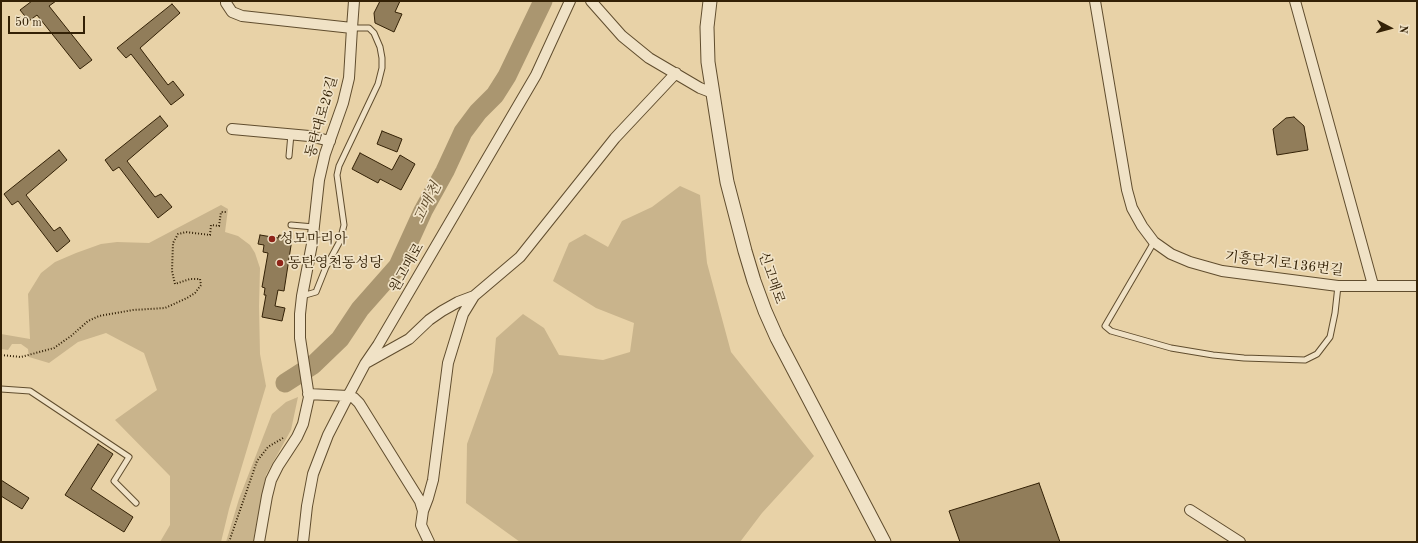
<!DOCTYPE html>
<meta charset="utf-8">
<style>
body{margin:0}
#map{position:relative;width:1418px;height:543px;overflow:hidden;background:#e8d2a7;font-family:"Old Standard TT",serif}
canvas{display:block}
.frame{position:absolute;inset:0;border:2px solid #332106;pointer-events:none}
.north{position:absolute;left:1370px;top:8px;width:40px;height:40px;-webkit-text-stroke:3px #f0e2c6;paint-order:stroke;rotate:96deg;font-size:11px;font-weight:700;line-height:16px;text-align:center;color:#332106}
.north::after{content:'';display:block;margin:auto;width:14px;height:18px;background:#332106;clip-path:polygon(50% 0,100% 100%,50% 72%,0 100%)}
.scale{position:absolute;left:8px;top:16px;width:77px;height:18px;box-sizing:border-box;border:2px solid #332106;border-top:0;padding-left:5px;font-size:12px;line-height:14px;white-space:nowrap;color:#332106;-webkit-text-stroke:3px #f0e2c6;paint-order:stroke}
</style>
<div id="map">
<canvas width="1418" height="543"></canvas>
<div class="frame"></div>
<div class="north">N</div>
<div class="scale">50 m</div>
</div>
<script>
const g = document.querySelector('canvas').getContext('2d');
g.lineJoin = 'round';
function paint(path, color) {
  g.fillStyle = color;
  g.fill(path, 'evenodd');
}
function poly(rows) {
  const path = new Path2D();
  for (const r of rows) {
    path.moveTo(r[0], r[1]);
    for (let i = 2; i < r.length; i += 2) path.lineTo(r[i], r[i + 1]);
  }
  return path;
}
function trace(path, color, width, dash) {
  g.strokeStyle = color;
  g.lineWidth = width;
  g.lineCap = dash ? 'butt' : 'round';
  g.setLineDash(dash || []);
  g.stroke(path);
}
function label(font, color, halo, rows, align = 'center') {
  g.font = font + ' "Old Standard TT","Noto Serif KR",serif';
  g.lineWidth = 3.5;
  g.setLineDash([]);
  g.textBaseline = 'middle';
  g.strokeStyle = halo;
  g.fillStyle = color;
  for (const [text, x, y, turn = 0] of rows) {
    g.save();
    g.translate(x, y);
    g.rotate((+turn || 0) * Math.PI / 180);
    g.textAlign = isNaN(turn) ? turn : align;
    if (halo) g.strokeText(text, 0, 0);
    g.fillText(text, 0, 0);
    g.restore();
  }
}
const green = poly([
 [680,186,700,195,707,263,731,352,814,456,762,513,740,542,520,542,466,503,467,444,493,372,496,338,523,314,544,328,559,355,603,360,630,352,634,323,596,308,553,281,569,243,585,234,608,247,622,221,652,207],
 [221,205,228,209,225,232,238,236,250,245,255,253,260,268,259,306,260,354,266,386,229,509,221,542,160,542,170,525,170,476,115,420,157,390,144,353,106,333,78,342,49,363,29,357,28,349,21,344,12,344,8,350,1,349,1,334,30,339,28,294,41,273,55,262,76,253,101,244,117,242,149,243],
 [298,397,291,430,266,475,253,542,226,542,239,499,272,414,286,402]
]);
const river = poly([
 [285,383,313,365,340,339,360,309,398,266,423,211,445,171,463,132,478,112,495,95,507,76,543,1]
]);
const building = poly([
 [32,1,56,1,49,6,92,60,80,69,37,15,29,21,20,10,32,1],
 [380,1,400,1,395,12,402,14,394,32,375,23,374,13,380,1],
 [172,4,180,13,140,48,168,85,173,81,184,95,171,105,131,54,126,58,117,48,172,4],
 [160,116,168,126,127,161,155,197,161,194,172,207,158,218,119,167,113,171,105,160,160,116],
 [1294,117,1304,126,1308,150,1277,155,1273,129,1286,118,1294,117],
 [382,131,402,139,397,152,377,144,382,131],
 [59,150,67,160,26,195,54,231,60,227,70,241,57,252,18,201,12,205,4,194,59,150],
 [360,153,392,170,400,155,415,164,401,190,380,179,378,183,352,169,360,153],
 [260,235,278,238,279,235,286,236,292,239,284,291,278,290,275,306,285,308,282,321,262,317,266,295,264,295,265,288,262,287,268,253,263,252,264,245,258,244,260,235],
 [98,444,113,454,91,489,133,517,124,532,65,495,98,444],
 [1,480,29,498,22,509,1,496,1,480],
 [1039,483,1060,542,960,542,949,511,1039,483]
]);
const path = poly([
 [1,355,21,357,54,348,71,336,88,321,99,316,133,310,165,308,187,298,195,293,201,285,200,279,190,279,175,284,172,271,173,243,178,234,186,232,210,235,211,225,219,226,221,212,226,212],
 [229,542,257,461,268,447,283,438]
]);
const service = poly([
 [289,156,291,134],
 [291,225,314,227],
 [1154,242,1105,326,1111,331,1171,348,1213,355,1244,358,1305,360,1317,354,1330,337,1335,313,1338,286],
 [302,296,316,292,326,267,340,241,344,225,337,175,339,166,378,84,382,68,382,58,380,47,374,33,369,28,352,28],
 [1,389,30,391,129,457,114,481,136,503]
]);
const minor = poly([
 [226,1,226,3,232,12,242,16,352,28,349,78,343,103,325,154,319,180,312,244,302,296,300,314,300,338,309,397,303,424,297,437,278,466,271,480,267,496,259,542],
 [591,1,622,36,649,58,700,88,713,93],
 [1095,1,1127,190,1132,208,1142,226,1154,242,1171,254,1190,262,1222,271,1338,286,1417,286],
 [1295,1,1373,285],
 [352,28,354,1],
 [232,129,309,136,330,141],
 [366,363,409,339,429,320,442,311,458,302,474,296,520,257,615,138,676,73],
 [1190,510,1240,542],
 [423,511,428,498,433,480,448,363,463,314,474,296],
 [303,542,307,506,313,474,328,435,348,396,308,394],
 [429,542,421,525,423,511,420,501,359,403,354,398,348,396,365,364,378,345,536,75,570,1]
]);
const tertiary = poly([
 [710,1,707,27,708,62,721,145,727,182,745,251,754,281,765,311,777,338,884,542]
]);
const markers = [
 [272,239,4,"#8f2418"],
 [280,263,4,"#8f2418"]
];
const streetNames = [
 ["동탄대로26길",322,117,-74],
 ["기흥단지로136번길",1284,264,7],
 ["원고매로",407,268,-60],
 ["신고매로",771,278,71]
];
const poiNames = [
 ["성모마리아",280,239],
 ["동탄영천동성당",288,263]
];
const waterNames = [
 ["고매천",428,203,-64]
];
paint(green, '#c9b48c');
trace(river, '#aa9670', 19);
paint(building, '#917d5a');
trace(building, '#332106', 1);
trace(service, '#604d2e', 7);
trace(minor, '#604d2e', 12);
trace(tertiary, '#604d2e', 15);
trace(path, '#332106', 2, [1, 2]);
trace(service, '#f0e2c6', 5);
trace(minor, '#f0e2c6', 10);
trace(tertiary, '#f0e2c6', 13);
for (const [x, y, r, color] of markers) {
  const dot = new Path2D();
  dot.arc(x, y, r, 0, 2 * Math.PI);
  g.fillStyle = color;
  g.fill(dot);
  trace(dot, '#f0e2c6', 1.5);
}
label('14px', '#332106', '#f0e2c6', streetNames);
label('14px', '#332106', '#f0e2c6', poiNames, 'left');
label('italic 15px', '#5d4a2b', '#f0e2c6', waterNames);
</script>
